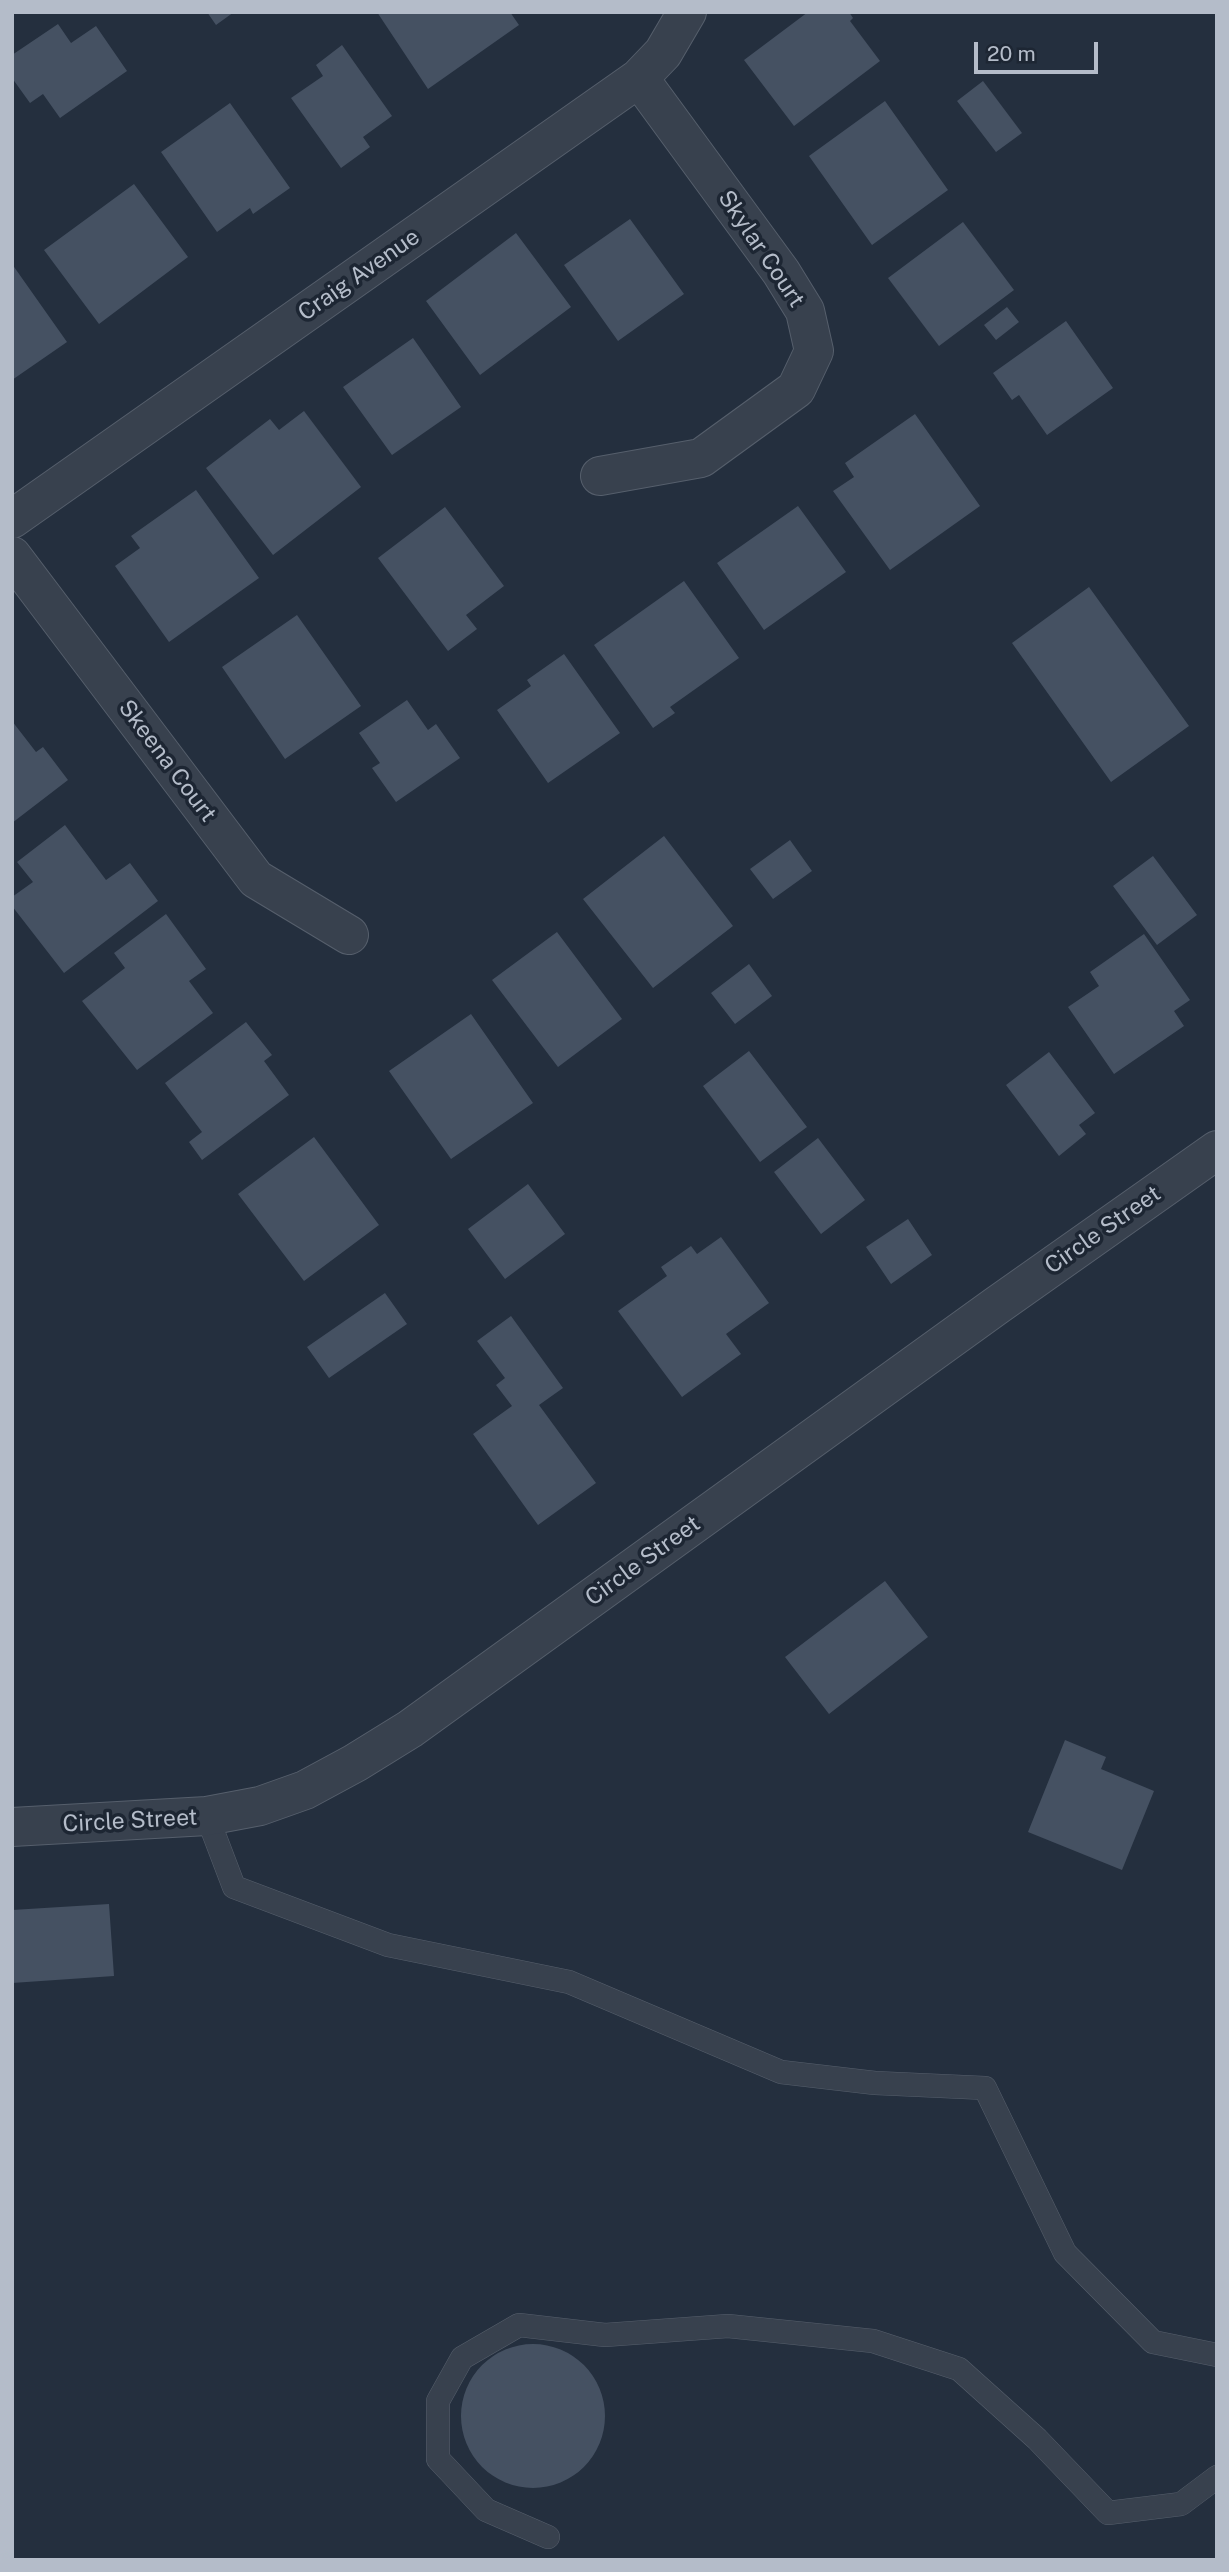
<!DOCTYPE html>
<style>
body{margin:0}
#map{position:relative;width:1229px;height:2572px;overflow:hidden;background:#242f3e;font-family:"Public Sans",sans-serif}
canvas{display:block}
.frame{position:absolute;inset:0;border:14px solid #b4bcc9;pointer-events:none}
.scale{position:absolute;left:974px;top:42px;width:124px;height:32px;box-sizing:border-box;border:4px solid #b4bcc9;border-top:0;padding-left:9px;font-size:21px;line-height:24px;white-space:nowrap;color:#b4bcc9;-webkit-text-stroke:5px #1d2633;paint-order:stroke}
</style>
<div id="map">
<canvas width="1229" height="2572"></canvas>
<div class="frame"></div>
<div class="scale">20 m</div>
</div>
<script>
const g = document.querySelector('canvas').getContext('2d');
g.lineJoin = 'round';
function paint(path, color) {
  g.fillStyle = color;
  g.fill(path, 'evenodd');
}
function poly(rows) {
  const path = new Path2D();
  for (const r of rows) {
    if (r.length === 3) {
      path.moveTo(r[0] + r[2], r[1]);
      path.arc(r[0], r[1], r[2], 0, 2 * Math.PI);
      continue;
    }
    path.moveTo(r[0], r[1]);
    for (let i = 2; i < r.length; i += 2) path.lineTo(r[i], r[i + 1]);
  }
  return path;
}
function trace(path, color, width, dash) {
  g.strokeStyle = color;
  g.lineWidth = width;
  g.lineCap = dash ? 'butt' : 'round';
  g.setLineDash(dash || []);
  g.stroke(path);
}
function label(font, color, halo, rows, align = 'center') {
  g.font = font + ' "Public Sans",sans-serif';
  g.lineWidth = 7;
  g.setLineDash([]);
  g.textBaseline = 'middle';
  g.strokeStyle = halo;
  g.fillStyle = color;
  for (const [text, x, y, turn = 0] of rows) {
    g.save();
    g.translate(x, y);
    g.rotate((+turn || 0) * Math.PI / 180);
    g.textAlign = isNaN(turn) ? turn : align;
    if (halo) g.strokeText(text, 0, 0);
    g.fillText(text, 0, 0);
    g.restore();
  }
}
const building = poly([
 [207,12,234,12,216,25],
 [377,12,510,12,519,25,428,89],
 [808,12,849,12,853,18,850,21,880,61,794,126,744,60],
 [58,24,71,43,96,26,127,71,60,118,43,94,30,103,12,78,12,55],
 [342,45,392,116,363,137,370,147,341,168,291,98,323,76,316,65],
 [983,81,1022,133,996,152,957,101],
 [885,101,948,190,872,245,809,156],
 [230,103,290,188,253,214,250,208,217,232,161,152],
 [134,184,188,257,99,324,44,250],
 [630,219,684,294,618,341,564,265],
 [963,222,1014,290,939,346,888,278],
 [516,233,571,307,480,375,426,301],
 [12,264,67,342,12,380],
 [1007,307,1019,322,996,340,984,325],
 [1066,321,1113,388,1047,435,1019,395,1012,400,993,373],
 [413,338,461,407,392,455,343,387],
 [304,411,361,487,273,555,206,468,270,419,279,430],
 [915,414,980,506,890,570,833,491,854,477,845,463],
 [196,490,259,578,169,642,115,566,140,548,131,536],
 [798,506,846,572,764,630,717,563],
 [445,507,504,586,466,615,477,629,448,651,378,558],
 [684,581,739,658,670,707,675,713,653,728,594,645],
 [1089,587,1189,726,1111,782,1012,643],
 [297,615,361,706,285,759,222,667],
 [564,654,620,733,548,783,497,710,531,686,527,680],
 [407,700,428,730,436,724,460,758,396,802,372,768,380,763,359,733],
 [12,721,36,752,43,747,68,780,12,823],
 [65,825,106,880,130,863,158,901,64,973,12,906,12,897,33,882,17,862],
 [664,836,733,926,653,988,583,899],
 [790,840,812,871,773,899,750,869],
 [1153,856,1197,915,1157,945,1113,886],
 [166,914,206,969,189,981,213,1013,137,1070,82,1001,125,968,114,953],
 [557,932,622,1019,558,1067,492,980],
 [1144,934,1190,1000,1174,1011,1184,1026,1114,1074,1068,1007,1099,986,1090,972],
 [749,964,772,996,735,1024,711,993],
 [471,1014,533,1103,451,1159,389,1071],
 [246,1022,272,1055,264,1061,289,1095,202,1160,189,1142,202,1132,165,1083],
 [749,1051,807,1127,760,1162,703,1086],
 [1049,1052,1095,1113,1079,1125,1086,1134,1059,1156,1006,1085],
 [314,1137,379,1225,304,1281,238,1194],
 [818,1138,865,1200,821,1234,774,1172],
 [528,1184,565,1234,505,1279,468,1229],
 [908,1219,932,1255,891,1284,866,1247],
 [721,1237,769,1303,726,1334,741,1354,682,1397,618,1311,667,1276,661,1267,691,1246,697,1254],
 [385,1293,407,1324,329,1378,307,1347],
 [511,1316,563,1388,539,1405,596,1483,538,1525,473,1434,512,1406,496,1385,505,1378,477,1341],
 [885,1581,928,1637,829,1714,785,1657],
 [1065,1740,1106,1757,1101,1769,1154,1791,1122,1870,1028,1832],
 [109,1904,114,1976,12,1983,12,1910],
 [533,2416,72]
]);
const lane = poly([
 [207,1816,234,1887,388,1945,569,1982,781,2072,875,2083,985,2088,1065,2253,1153,2342,1217,2355],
 [548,2537,486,2510,438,2459,438,2401,462,2358,519,2325,605,2335,728,2326,873,2341,959,2369,1037,2439,1108,2513,1181,2504,1217,2477]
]);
const street = poly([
 [600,476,701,458,796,389,814,351,805,311,781,272,639,78],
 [12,519,639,78,663,53,687,12],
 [12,556,256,879,349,935],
 [12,1827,207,1816,260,1806,305,1790,355,1763,410,1729,996,1306,1217,1150]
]);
const streetNames = [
 ["Skylar Court",761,249,56],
 ["Craig Avenue",359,275,-35],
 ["Skeena Court",167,761,53],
 ["Circle Street",1103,1230,-35],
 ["Circle Street",643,1561,-36],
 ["Circle Street",130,1821,-3]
];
paint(building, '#455162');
trace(lane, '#565f6c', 24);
trace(street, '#565f6c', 40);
trace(lane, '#38414e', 23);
trace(street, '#38414e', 38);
label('23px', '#b4bcc9', '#1d2633', streetNames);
</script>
